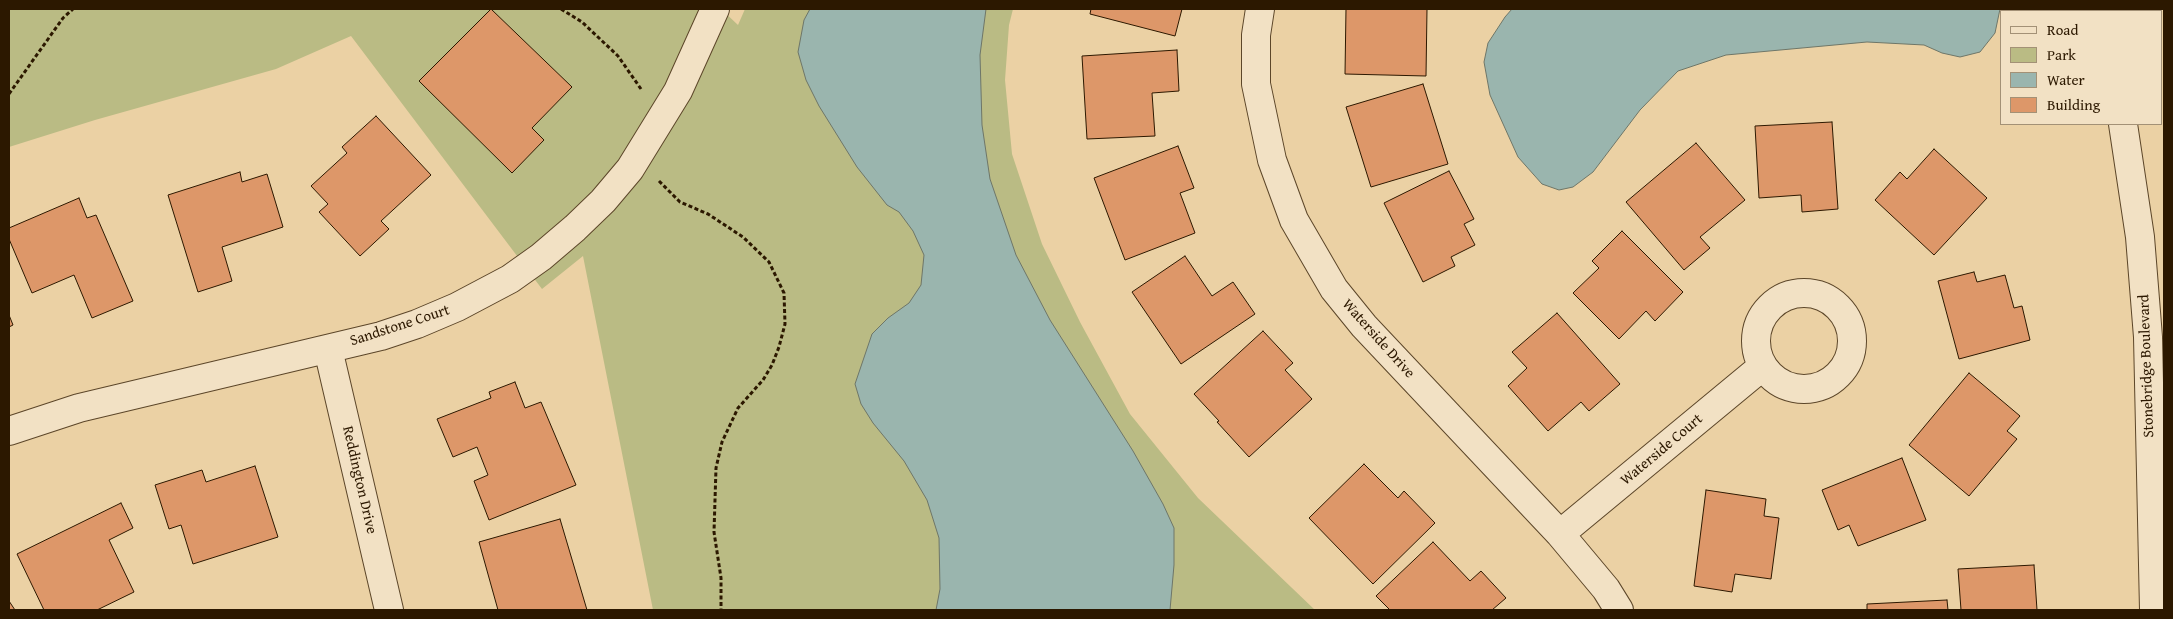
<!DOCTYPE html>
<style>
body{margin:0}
#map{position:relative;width:2173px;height:619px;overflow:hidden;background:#ebd1a4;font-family:"Gentium Book Plus",serif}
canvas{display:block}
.frame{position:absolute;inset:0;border:10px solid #2c1800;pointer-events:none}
.legend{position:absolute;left:2000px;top:10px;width:162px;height:115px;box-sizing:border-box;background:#f2e1c4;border:1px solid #a39176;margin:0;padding:6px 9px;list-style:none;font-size:15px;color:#2c1800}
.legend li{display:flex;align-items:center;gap:10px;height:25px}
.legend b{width:25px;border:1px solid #a39176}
</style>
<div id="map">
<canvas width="2173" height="619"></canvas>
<div class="frame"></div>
<ul class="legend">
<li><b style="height:6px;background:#f2e1c4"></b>Road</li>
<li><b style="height:14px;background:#babb84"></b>Park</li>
<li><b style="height:14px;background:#9ab5ae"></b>Water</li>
<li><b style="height:14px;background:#dd9769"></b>Building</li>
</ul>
</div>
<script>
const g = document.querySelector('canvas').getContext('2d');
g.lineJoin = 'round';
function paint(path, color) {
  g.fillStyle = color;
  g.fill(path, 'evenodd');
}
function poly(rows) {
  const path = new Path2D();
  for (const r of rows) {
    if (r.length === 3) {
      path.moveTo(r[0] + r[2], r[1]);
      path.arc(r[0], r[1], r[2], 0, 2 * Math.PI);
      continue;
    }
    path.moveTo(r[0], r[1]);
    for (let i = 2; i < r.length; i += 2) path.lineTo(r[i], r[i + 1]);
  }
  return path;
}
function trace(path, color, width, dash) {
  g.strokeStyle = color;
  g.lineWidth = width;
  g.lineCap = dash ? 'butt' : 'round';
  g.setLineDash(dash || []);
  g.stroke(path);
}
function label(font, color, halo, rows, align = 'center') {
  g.font = font + ' "Gentium Book Plus",serif';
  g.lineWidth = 4;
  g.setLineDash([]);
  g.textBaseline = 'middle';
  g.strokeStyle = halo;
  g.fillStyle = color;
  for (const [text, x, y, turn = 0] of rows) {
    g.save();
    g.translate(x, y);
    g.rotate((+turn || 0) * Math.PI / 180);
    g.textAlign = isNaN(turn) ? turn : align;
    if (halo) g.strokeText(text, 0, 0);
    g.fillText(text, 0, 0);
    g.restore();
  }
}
const green = poly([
 [9,9,721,9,738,25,745,9,1013,9,1009,25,1005,80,1012,154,1042,244,1080,322,1130,414,1198,498,1315,610,653,610,583,256,542,289,351,36,276,69,95,120,9,147]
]);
const water = poly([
 [810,9,986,9,980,55,982,125,990,179,1016,255,1050,320,1133,451,1163,504,1174,528,1174,565,1170,610,936,610,940,589,939,538,927,500,904,461,873,423,861,404,855,384,872,334,888,318,909,303,921,285,924,255,913,231,899,212,887,205,857,167,819,106,806,80,798,52,804,20,810,9],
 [1512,9,2000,9,1995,33,1980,52,1960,57,1942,53,1924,45,1867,42,1726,55,1678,71,1640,110,1593,172,1573,187,1559,190,1542,184,1518,157,1490,95,1484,62,1488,43,1505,17,1512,9]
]);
const building = poly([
 [491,9,572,87,532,128,544,140,512,173,419,81,491,9],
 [1091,9,1182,9,1175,36,1090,14,1091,9],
 [1346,9,1427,9,1426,76,1345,74,1346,9],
 [1177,50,1179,91,1152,93,1155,136,1087,139,1082,56,1177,50],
 [1423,84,1448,164,1371,187,1346,107,1423,84],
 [376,116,431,175,381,221,389,229,360,256,319,212,328,204,311,186,347,153,342,147,376,116],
 [1832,122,1838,209,1802,212,1801,195,1759,198,1755,126,1832,122],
 [1696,143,1745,200,1700,237,1710,248,1684,270,1626,202,1696,143],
 [1178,146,1194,188,1180,193,1195,233,1125,260,1094,178,1178,146],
 [1934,149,1987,198,1934,255,1875,200,1900,172,1907,179,1934,149],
 [1449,171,1474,219,1464,224,1475,245,1451,257,1455,266,1423,282,1384,203,1449,171],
 [240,172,242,182,267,174,283,227,222,247,232,281,198,292,168,195,240,172],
 [79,198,87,218,96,215,133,301,92,318,74,275,32,293,9,239,9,228,79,198],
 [1622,231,1683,292,1655,321,1646,311,1619,339,1573,293,1599,268,1592,261,1622,231],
 [1185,256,1212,296,1233,282,1255,314,1181,364,1132,292,1185,256],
 [1974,272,1977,282,2005,275,2014,308,2022,306,2030,340,1959,359,1938,281,1974,272],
 [1557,313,1620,384,1589,411,1581,402,1548,431,1508,386,1527,368,1512,352,1557,313],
 [9,315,13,325,9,327,9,315],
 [1263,331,1293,363,1285,370,1312,399,1249,457,1217,422,1219,421,1194,394,1263,331],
 [1969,373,2020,416,2007,431,2017,439,1969,496,1909,445,1969,373],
 [515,382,525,408,541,402,576,485,489,520,474,481,488,475,477,447,453,457,437,419,491,398,489,392,515,382],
 [1902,458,1926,520,1858,546,1849,525,1838,530,1822,490,1902,458],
 [1364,464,1398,498,1404,491,1435,523,1373,584,1309,518,1364,464],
 [255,466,278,537,193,564,181,525,169,529,155,485,202,470,206,482,255,466],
 [1706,490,1766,499,1764,516,1779,518,1771,579,1735,574,1732,592,1694,586,1706,490],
 [121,503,133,528,109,540,134,592,97,610,44,610,17,554,121,503],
 [560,519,587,610,498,610,479,542,560,519],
 [1433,542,1470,581,1481,571,1506,598,1492,610,1390,610,1376,596,1433,542],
 [2034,565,2037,610,1961,610,1958,569,2034,565],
 [1947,600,1948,610,1867,610,1867,604,1947,600],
 [9,601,15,610,9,610,9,601]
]);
const path = poly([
 [561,9,582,22,618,56,641,89],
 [9,94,63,18,73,9],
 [659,181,680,202,708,214,743,237,769,262,784,293,785,324,779,347,772,365,763,380,738,408,722,442,716,468,714,532,721,578,721,610]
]);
const minor = poly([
 [1260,9,1256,35,1256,84,1272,160,1294,220,1334,289,1364,326,1560,534,1606,589,1619,610],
 [2093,9,2094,11],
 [2123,124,2140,237,2148,337,2154,610],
 [1804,341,48],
 [328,349,389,610],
 [9,431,79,408,381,336,417,324,457,307,510,279,541,257,575,228,603,201,630,169,678,91,715,9],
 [1560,534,1763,366]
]);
const streetNames = [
 ["Sandstone Court",400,326,-18],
 ["Waterside Drive",1378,339,48],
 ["Stonebridge Boulevard",2147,366,-92],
 ["Waterside Court",1662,450,-40],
 ["Reddington Drive",359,480,77]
];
paint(green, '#babb84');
paint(water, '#9ab5ae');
trace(water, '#6e7668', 1);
paint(building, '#dd9769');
trace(building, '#2c1800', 1);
trace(minor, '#5c4629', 30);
trace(path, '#2c1800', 3, [4, 2.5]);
trace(minor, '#f2e1c4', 28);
label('15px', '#2c1800', '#f2e1c4', streetNames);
</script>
